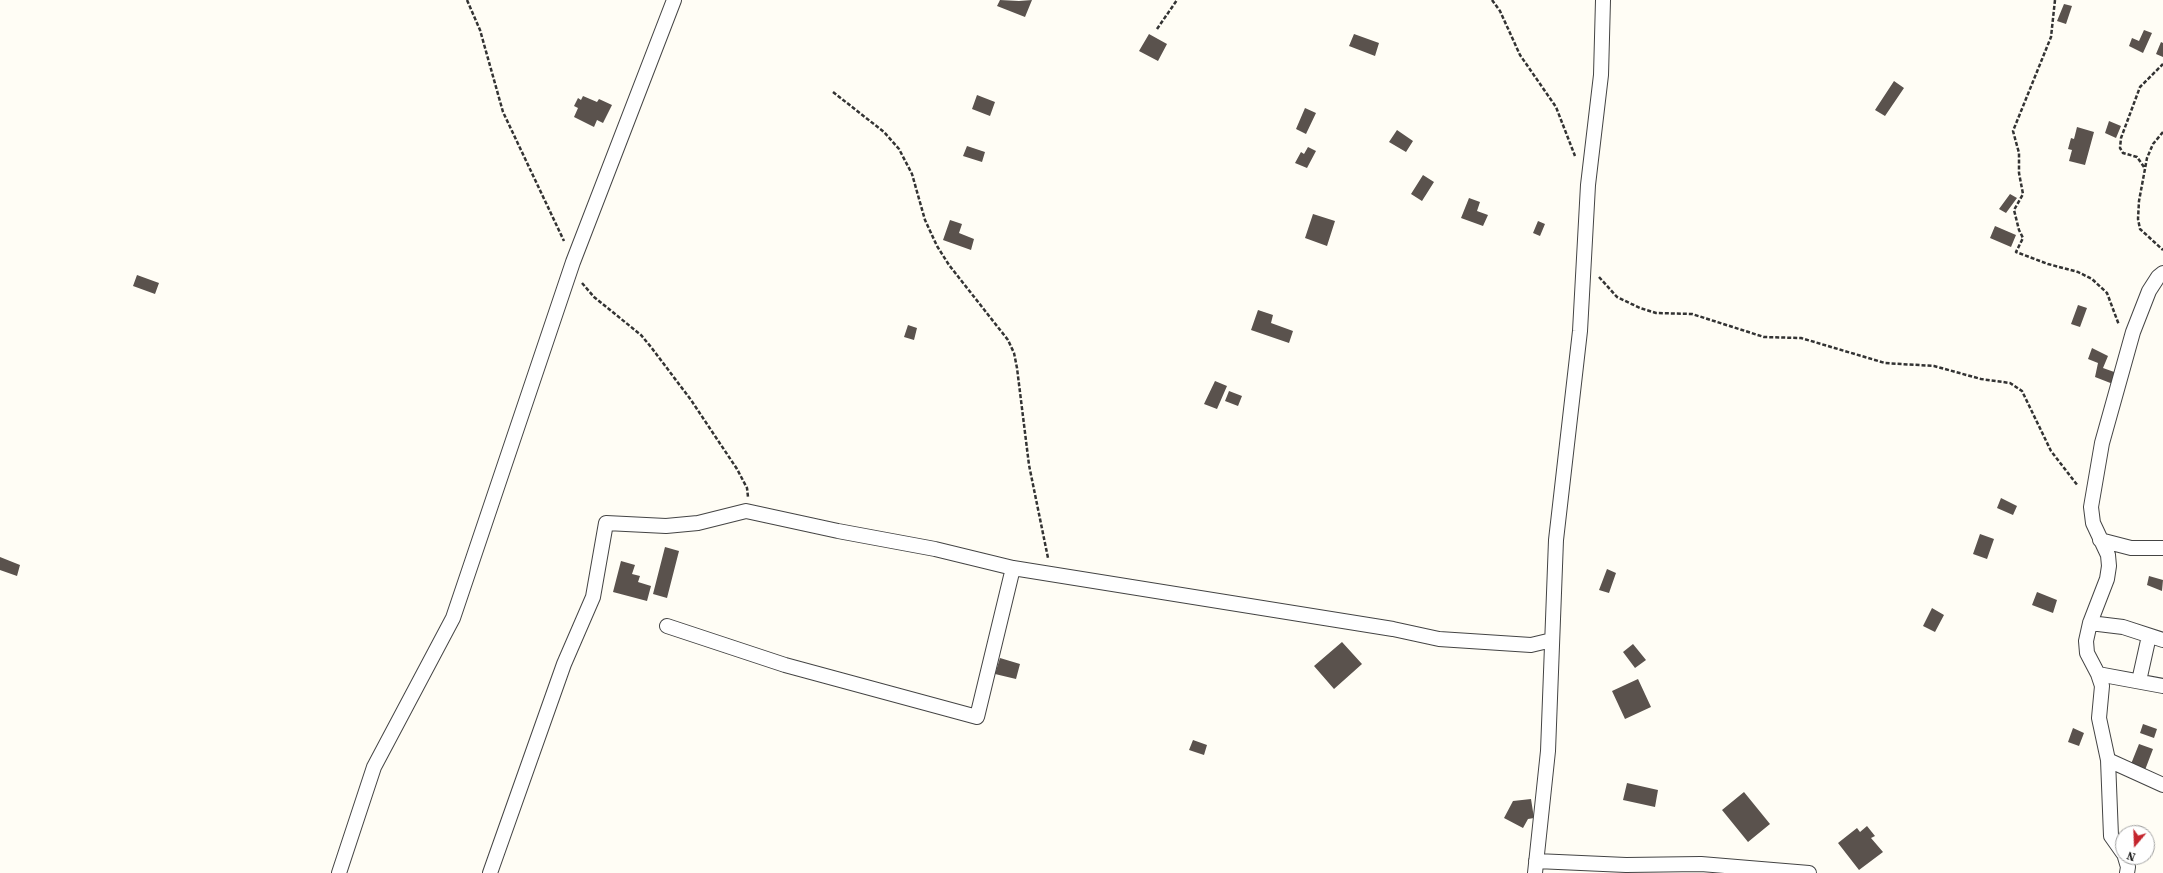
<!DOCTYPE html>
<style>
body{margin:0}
#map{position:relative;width:2163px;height:873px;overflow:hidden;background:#fffdf5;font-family:"Source Serif 4",serif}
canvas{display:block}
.north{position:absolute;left:2115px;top:825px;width:40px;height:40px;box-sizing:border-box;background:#fff;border:1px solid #a0a0a0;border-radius:50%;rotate:199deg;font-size:11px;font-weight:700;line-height:16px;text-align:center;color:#111}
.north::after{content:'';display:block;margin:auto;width:14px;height:18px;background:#c4262e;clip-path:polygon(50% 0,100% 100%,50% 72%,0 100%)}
</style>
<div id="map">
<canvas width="2163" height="873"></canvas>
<div class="north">N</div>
</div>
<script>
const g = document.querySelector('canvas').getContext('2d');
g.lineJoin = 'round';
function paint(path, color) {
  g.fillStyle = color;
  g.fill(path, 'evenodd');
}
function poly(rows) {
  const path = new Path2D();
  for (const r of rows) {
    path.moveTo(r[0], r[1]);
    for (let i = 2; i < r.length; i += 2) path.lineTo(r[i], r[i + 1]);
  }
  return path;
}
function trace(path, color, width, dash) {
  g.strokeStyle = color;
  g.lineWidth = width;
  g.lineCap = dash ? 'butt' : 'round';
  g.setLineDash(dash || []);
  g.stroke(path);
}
const building = poly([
 [1000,0,1019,1,1032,0,1025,17,997,6],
 [2064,4,2072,6,2066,24,2057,21],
 [2144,30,2152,33,2143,53,2129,46,2132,38,2139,41],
 [1149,34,1167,44,1158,61,1139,51],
 [1354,34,1379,43,1375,56,1349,46],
 [2161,42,2163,43,2163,57,2156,54],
 [1894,81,1904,88,1885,116,1875,110],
 [977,95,995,102,990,116,972,109],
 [583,96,597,102,599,99,612,105,603,123,597,120,594,127,574,117,578,108,574,106,578,98,581,100],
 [1305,108,1316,113,1306,134,1296,129],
 [2109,121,2121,126,2116,138,2105,133],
 [2077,127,2094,132,2085,165,2069,161,2072,150,2068,149,2071,138,2074,139],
 [1397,130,1413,141,1406,152,1389,142],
 [967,146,985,152,982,162,963,156],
 [1308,147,1316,151,1307,168,1295,163,1301,152,1304,154],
 [1423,175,1434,182,1422,201,1411,194],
 [2010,194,2017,198,2006,213,1999,209],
 [1469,198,1480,202,1477,211,1488,215,1483,226,1461,218],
 [1313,214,1335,221,1327,246,1305,238],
 [950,220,962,224,959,233,974,239,971,250,943,240],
 [1538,221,1545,224,1540,236,1533,233],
 [1995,226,2016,235,2011,247,1990,238],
 [137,275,159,283,155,294,133,286],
 [2078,305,2087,308,2080,327,2071,324],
 [1258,310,1273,315,1271,323,1293,331,1289,343,1251,330],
 [908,325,917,328,914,340,904,337],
 [2092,348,2108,356,2103,368,2117,373,2113,384,2095,377,2098,363,2088,359],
 [1215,381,1227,386,1217,409,1204,404],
 [1229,391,1242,396,1238,406,1225,401],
 [2001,498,2017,506,2013,515,1997,508],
 [1980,534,1994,539,1987,559,1973,554],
 [665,547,679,551,667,598,653,594],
 [0,557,20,565,17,576,0,570],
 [621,561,635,565,632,574,640,576,638,582,651,586,647,601,613,592],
 [1607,569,1616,573,1609,593,1599,590],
 [2149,576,2163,580,2162,591,2147,585],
 [2037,592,2057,600,2053,613,2032,605],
 [1932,608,1944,615,1935,632,1923,626],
 [1342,642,1362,664,1334,689,1314,666],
 [1633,644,1646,660,1635,668,1623,652],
 [1000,658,1020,664,1016,679,995,674],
 [1638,679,1651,707,1625,719,1612,691],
 [2143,724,2157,729,2154,738,2140,733],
 [2073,728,2084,733,2079,746,2068,742],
 [1193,740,1207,745,1204,755,1189,750],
 [2139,744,2153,749,2145,770,2131,764],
 [1627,783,1658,790,1655,807,1623,800],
 [1744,792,1770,824,1748,842,1722,810],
 [1531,799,1534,818,1528,819,1523,828,1504,818,1513,801],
 [1867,826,1875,836,1871,838,1883,852,1859,870,1838,843,1857,828,1860,832]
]);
const path = poly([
 [467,0,480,30,503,112,564,241],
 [1492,0,1500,11,1520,55,1556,107,1575,156],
 [2055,0,2051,37,2013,131,2019,153,2019,173,2023,194,2014,210,2019,230,2023,238,2016,252,2048,264,2078,272,2092,279,2107,293,2119,325],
 [1157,29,1177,0],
 [833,92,884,132,899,149,912,174,925,220,937,246,949,265,1008,340,1014,353,1017,368,1029,465,1048,558],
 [2163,132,2153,144,2147,158,2139,201,2138,219,2140,229,2163,250],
 [2144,167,2137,157,2123,153,2120,148,2121,138,2140,87,2163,64],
 [1599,277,1617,297,1640,308,1656,313,1692,314,1764,337,1801,338,1885,363,1934,366,1981,379,2010,383,2022,391,2051,451,2078,486],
 [582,283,594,297,641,335,651,347,691,400,737,469,747,488,748,497]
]);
const minor = poly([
 [2100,540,2131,548,2163,548],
 [2090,623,2123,627,2163,640],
 [667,626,785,665,977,717,1013,568],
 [2098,674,2163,686],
 [2139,681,2149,636],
 [2108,760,2163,785],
 [2123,853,2111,836,2108,760,2099,718,2102,686,2098,674,2087,653,2086,641,2090,623,2107,579,2109,566,2108,555,2093,523,2091,507,2102,443,2133,332,2149,291,2158,277,2163,273],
 [2125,857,2128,867,2127,873],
 [1536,861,1626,865,1701,864,1809,873],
 [339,873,374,767,453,618,573,262,674,0],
 [490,873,564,664,593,597,606,523,666,526,698,523,746,511,838,531,935,549,1013,568,1393,629,1439,639,1531,645,1552,640],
 [1535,873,1548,751,1556,540,1580,331,1588,185,1601,75,1603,0]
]);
paint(building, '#5a524d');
trace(minor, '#444', 16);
trace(path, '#333', 2.5, [4, 2]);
trace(minor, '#fff', 14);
</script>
